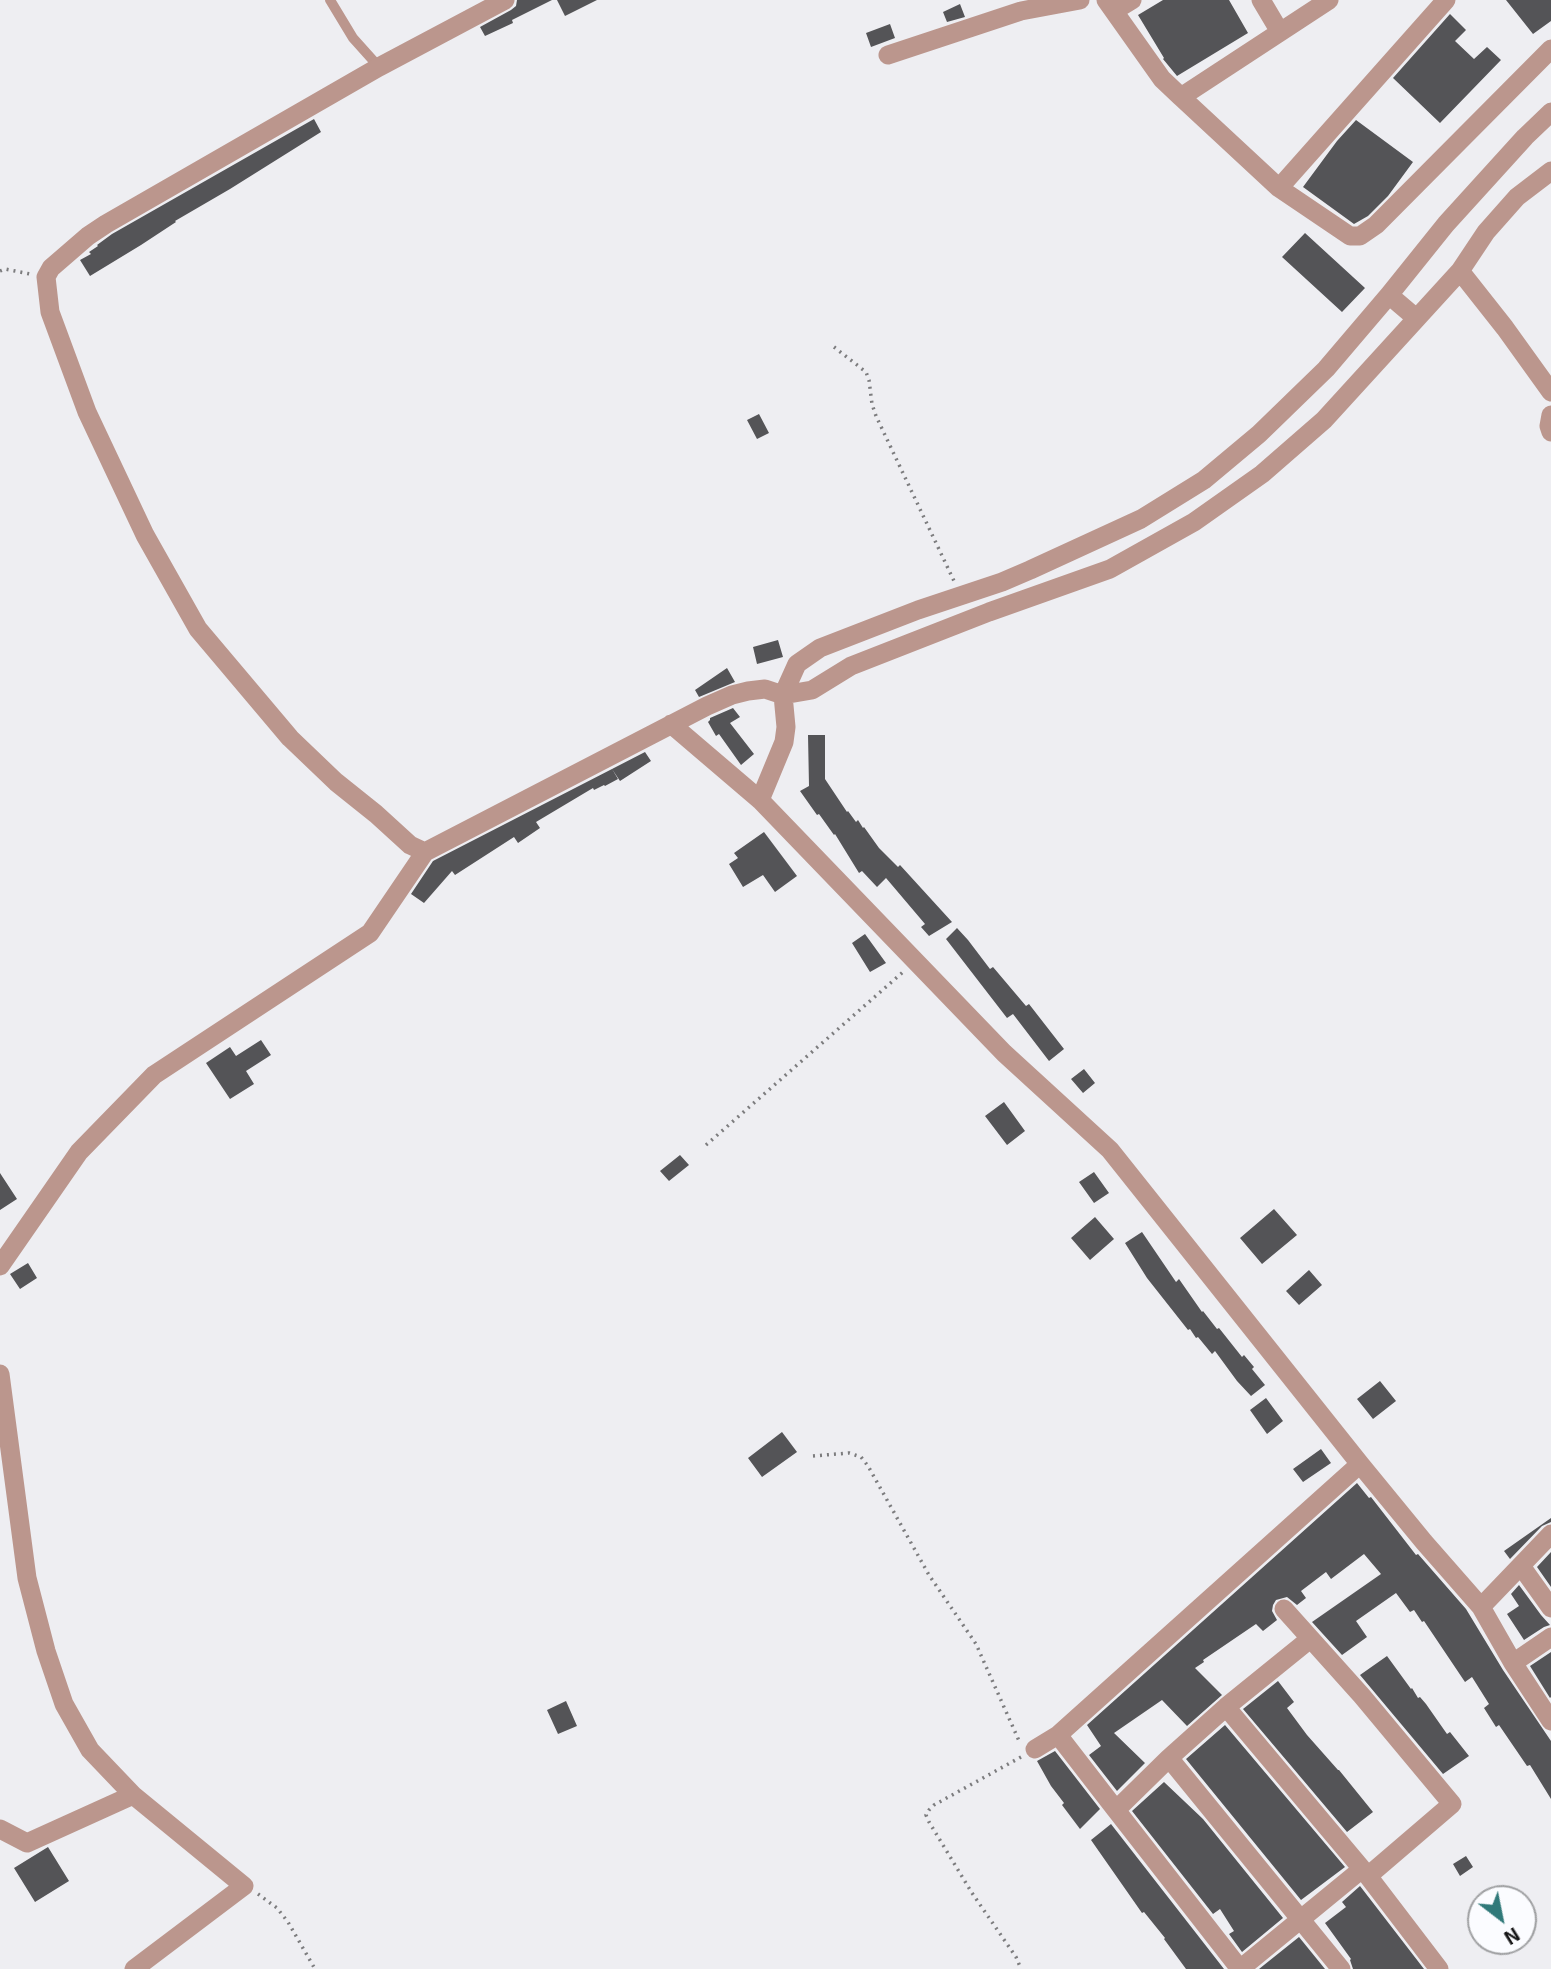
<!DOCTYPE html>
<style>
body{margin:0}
#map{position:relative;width:1551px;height:1969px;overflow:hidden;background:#eeeef2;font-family:"Exo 2",sans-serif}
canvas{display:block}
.north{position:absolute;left:1467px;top:1885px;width:70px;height:70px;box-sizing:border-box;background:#fbfcff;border:2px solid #9fa0a2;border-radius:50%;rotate:148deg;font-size:19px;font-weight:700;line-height:28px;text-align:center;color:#161617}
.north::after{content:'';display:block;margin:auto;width:24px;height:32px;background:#307979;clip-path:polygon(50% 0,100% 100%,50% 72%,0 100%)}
</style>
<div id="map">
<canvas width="1551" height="1969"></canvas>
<div class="north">N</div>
</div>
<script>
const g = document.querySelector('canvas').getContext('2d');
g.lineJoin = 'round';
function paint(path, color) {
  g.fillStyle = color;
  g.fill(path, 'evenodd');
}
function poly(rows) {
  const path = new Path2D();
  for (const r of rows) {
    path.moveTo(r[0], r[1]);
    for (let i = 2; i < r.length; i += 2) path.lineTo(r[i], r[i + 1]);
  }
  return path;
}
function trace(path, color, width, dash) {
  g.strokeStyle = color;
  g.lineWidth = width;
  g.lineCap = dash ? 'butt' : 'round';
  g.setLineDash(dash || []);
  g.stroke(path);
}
const building = poly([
 [517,0,552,0,512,20,513,23,485,36,480,27,511,10,516,6],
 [557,0,597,0,565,16],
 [1163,0,1229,0,1248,33,1177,76,1163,59,1164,58,1138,15],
 [1506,0,1551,0,1551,21,1533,34],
 [960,4,965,17,947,22,943,12],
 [1450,14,1466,30,1455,41,1474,59,1487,47,1501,60,1440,123,1393,78],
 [890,24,895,38,871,47,866,33],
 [314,119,321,132,230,189,175,221,176,222,141,245,90,276,80,260,91,254,89,252,98,246,97,245,112,234],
 [1356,120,1413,162,1388,196,1368,216,1354,224,1303,187,1337,141],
 [1305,233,1365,288,1342,312,1282,257],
 [759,414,769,433,757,439,747,420],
 [778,640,783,657,757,664,753,647],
 [727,668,735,682,699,697,695,690],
 [733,708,740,717,730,723,754,754,741,765,719,734,716,736,708,722,710,720,710,718],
 [808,735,825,735,825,779,847,812,848,811,856,822,858,820,863,828,864,827,879,848,898,867,900,865,952,922,929,936,921,927,925,924,886,878,877,887,862,871,859,873,835,834,834,835,819,814,817,815,800,791,809,786],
 [645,752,651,761,620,781,612,769],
 [612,769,618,779,605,786,604,785,594,790,593,788,536,822,540,828,518,843,514,837,455,875,452,871,424,903,411,894,433,861],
 [764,832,797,876,775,892,763,875,743,887,729,864,738,858,734,853],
 [957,928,968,940,990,969,993,967,1026,1006,1029,1004,1064,1049,1049,1061,1013,1014,1007,1018,946,939],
 [865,934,886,963,870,972,852,943],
 [261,1040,271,1055,246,1071,254,1084,230,1099,206,1063,230,1047,236,1056],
 [1084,1069,1095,1083,1083,1093,1071,1079],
 [1004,1102,1025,1131,1007,1145,985,1116],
 [680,1155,689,1165,669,1181,660,1171],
 [1094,1172,1109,1193,1094,1203,1079,1182],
 [0,1173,17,1199,0,1210],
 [1274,1209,1297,1235,1262,1264,1240,1238],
 [1095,1217,1114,1239,1090,1260,1071,1238],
 [1142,1232,1176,1282,1179,1279,1202,1312,1203,1311,1217,1329,1219,1328,1242,1357,1244,1355,1254,1367,1252,1369,1265,1385,1251,1396,1237,1381,1215,1351,1212,1354,1198,1337,1196,1338,1190,1329,1188,1330,1147,1278,1125,1243],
 [28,1263,37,1278,20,1289,10,1274],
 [1309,1270,1322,1285,1299,1305,1286,1291],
 [1380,1381,1396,1401,1373,1419,1357,1399],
 [1266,1398,1283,1421,1267,1434,1250,1410],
 [782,1432,797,1452,762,1477,748,1458],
 [1321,1449,1331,1463,1303,1482,1293,1469],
 [1357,1483,1369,1498,1371,1497,1416,1555,1418,1554,1466,1609,1503,1670,1551,1741,1551,1799,1530,1765,1527,1766,1499,1725,1496,1727,1484,1708,1489,1704,1472,1677,1465,1682,1424,1621,1422,1622,1414,1610,1410,1612,1396,1593,1356,1621,1367,1637,1342,1655,1312,1622,1381,1574,1364,1554,1331,1579,1326,1572,1301,1591,1306,1598,1297,1605,1287,1597,1276,1600,1273,1605,1272,1611,1277,1620,1263,1631,1256,1624,1203,1660,1204,1662,1195,1668,1222,1695,1187,1726,1162,1700,1114,1733,1145,1763,1117,1791,1089,1755,1101,1746,1087,1725],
 [1551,1518,1551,1522,1542,1526,1510,1559,1504,1551],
 [1551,1552,1551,1587,1537,1567],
 [1519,1585,1541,1615,1550,1625,1544,1627,1524,1640,1507,1614,1519,1606,1511,1594],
 [1551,1652,1551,1697,1550,1698,1530,1666],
 [1387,1656,1411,1689,1412,1688,1418,1698,1420,1697,1426,1704,1447,1734,1450,1732,1469,1756,1443,1774,1360,1675],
 [1278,1681,1294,1702,1287,1708,1307,1735,1338,1770,1339,1770,1373,1812,1347,1832,1243,1709],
 [566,1701,577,1726,558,1734,547,1710],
 [1225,1725,1345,1867,1301,1900,1186,1759],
 [1055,1751,1100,1809,1080,1829,1062,1805,1064,1803,1051,1786,1037,1761],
 [1164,1782,1203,1819,1283,1918,1242,1952,1229,1934,1234,1931,1220,1909,1213,1914,1132,1811],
 [1111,1824,1224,1969,1186,1969,1164,1939,1165,1938,1144,1912,1142,1913,1091,1840],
 [48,1847,69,1881,35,1902,14,1868],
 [1466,1856,1473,1867,1460,1876,1453,1864],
 [1360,1886,1424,1969,1353,1969,1350,1960,1351,1959,1325,1923,1346,1907,1342,1902],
 [1299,1937,1325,1969,1259,1969]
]);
const path = poly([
 [0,271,5,269,30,274],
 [834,347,866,372,869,380,872,404,876,416,954,581],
 [706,1145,903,972],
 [813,1456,849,1453,861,1457,868,1466,929,1575,976,1644,1020,1743],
 [1021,1757,934,1805,929,1810,926,1815,929,1822,972,1893,1016,1957,1021,1969],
 [258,1894,277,1908,288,1922,315,1969]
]);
const service = poly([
 [330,0,353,38,379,67]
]);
const minor = poly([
 [1106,0,1162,79,1181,97,1329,0],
 [1261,0,1280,32],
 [1114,11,1132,0],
 [888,55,1021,11,1080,0],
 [1181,97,1279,188,1350,236,1360,236,1376,225,1551,49],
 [1279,188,1446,0],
 [1460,271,1505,328,1551,392],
 [1389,295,1416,318],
 [1551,415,1549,426,1551,432],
 [671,724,760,800,1004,1053,1110,1150,1360,1464,1424,1542,1481,1607],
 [760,800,784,742,786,727,783,695,797,664,820,648,918,610,1002,582,1030,570,1141,519,1204,480,1259,434,1326,369,1389,295,1446,224,1525,137,1551,112],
 [425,852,410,845,376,814,336,782,290,738,198,629,145,535,87,412,50,312,46,277,51,268,88,236,106,224,379,67,505,0],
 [0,1266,79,1152,154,1075,370,933,425,852,707,706,732,695,748,691,765,689,783,695,812,690,851,666,989,612,1110,569,1194,522,1262,474,1324,420,1460,271,1486,232,1517,197,1551,171],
 [0,1374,27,1578,46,1651,64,1704,90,1750,133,1795],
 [1551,1534,1481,1607,1513,1663,1551,1721],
 [1521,1566,1551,1608],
 [1284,1609,1362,1696,1452,1804,1368,1876],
 [1513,1663,1551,1637],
 [1226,1707,1310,1639],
 [1058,1735,1116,1810],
 [1035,1749,1058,1735,1360,1464],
 [1169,1758,1226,1707,1368,1876,1439,1969],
 [0,1829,27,1843,133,1795,244,1886,134,1969],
 [1240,1969,1116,1810,1169,1758,1341,1969],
 [1240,1969,1362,1869]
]);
paint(building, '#545457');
trace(path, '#7c7c7e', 3.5, [2, 5]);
trace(service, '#bb968d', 10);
trace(minor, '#bb968d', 19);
</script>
